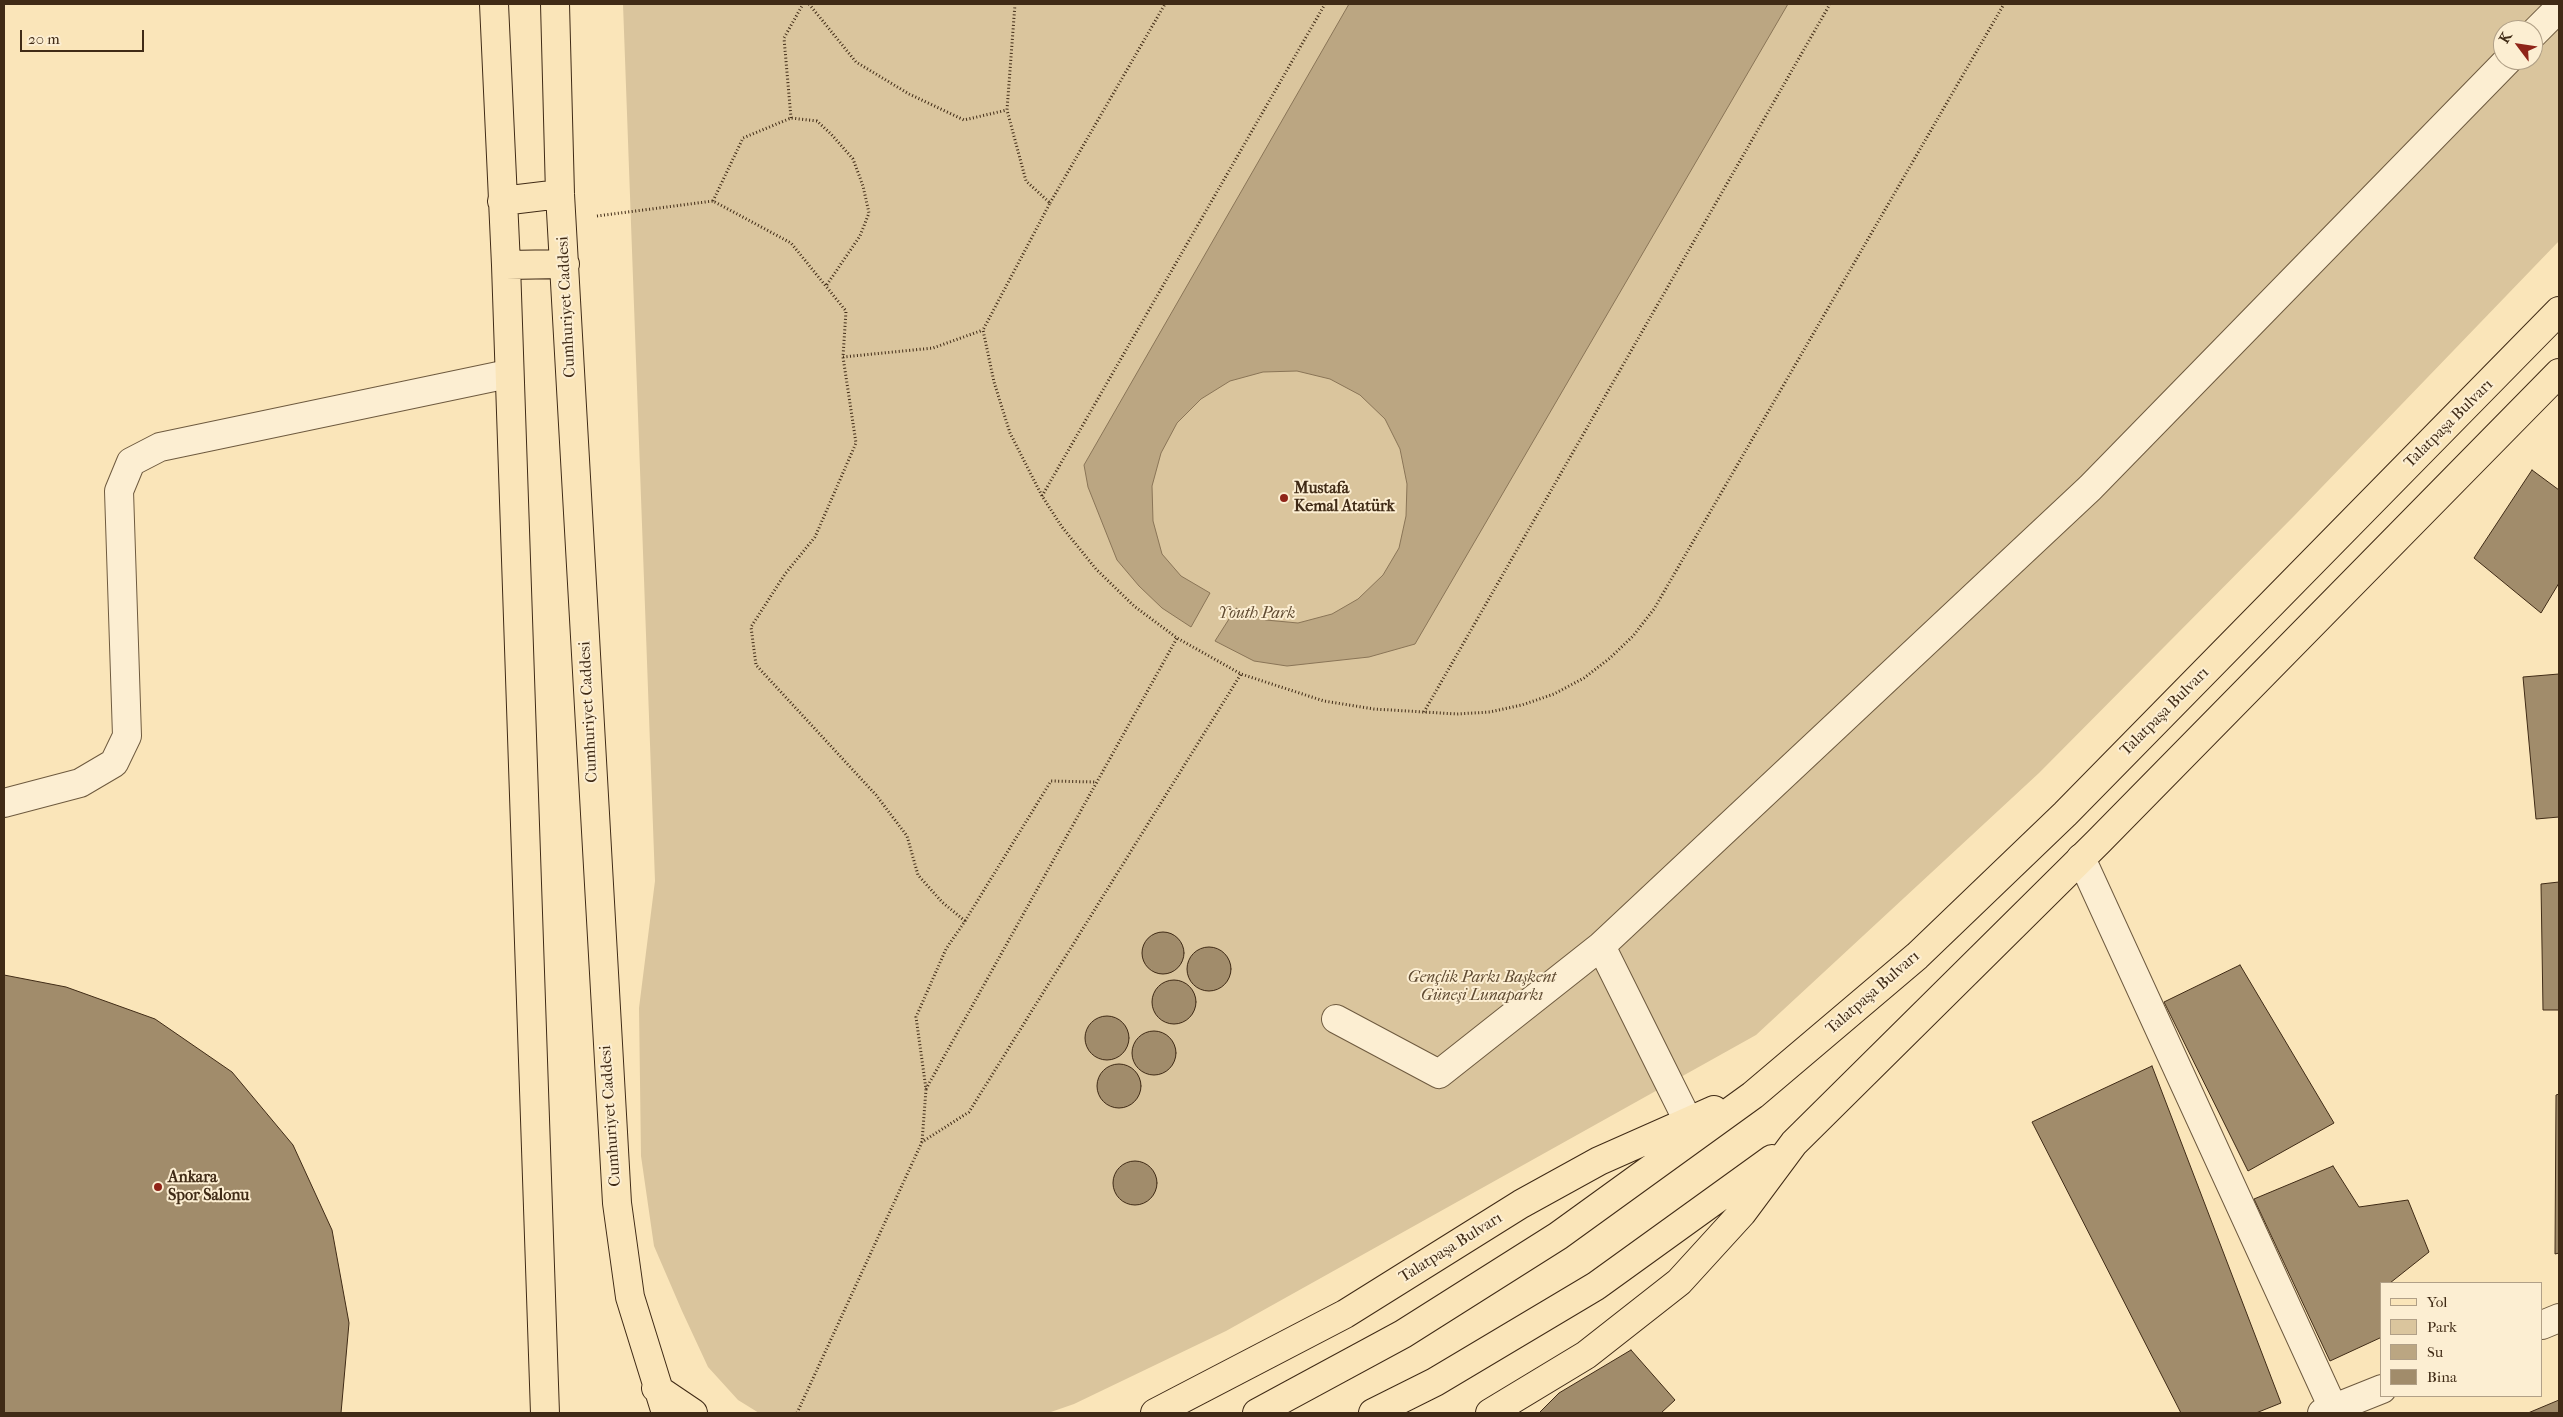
<!DOCTYPE html>
<meta charset="utf-8">
<style>
body{margin:0}
#map{position:relative;width:2563px;height:1417px;overflow:hidden;background:#fae5b9;font-family:"IM FELL French Canon",serif}
canvas{display:block}
.frame{position:absolute;inset:0;border:5px solid #402b16;pointer-events:none}
.legend{position:absolute;left:2380px;top:1282px;width:162px;height:115px;box-sizing:border-box;background:#fceed2;border:1px solid #b1a087;margin:0;padding:6px 9px;list-style:none;font-size:15px;color:#402b16}
.legend li{display:flex;align-items:center;gap:10px;height:25px}
.legend b{width:25px;border:1px solid #b1a087}
.north{position:absolute;left:2493px;top:20px;width:50px;height:50px;box-sizing:border-box;background:#fceed2;border:1px solid #b1a087;border-radius:50%;rotate:301deg;font-size:14px;font-weight:700;line-height:20px;text-align:center;color:#402b16}
.north::after{content:'';display:block;margin:auto;width:18px;height:22px;background:#8f2418;clip-path:polygon(50% 0,100% 100%,50% 72%,0 100%)}
.scale{position:absolute;left:20px;top:30px;width:124px;height:22px;box-sizing:border-box;border:2px solid #402b16;border-top:0;padding-left:6px;font-size:15px;line-height:18px;white-space:nowrap;color:#402b16;-webkit-text-stroke:4px #fceed2;paint-order:stroke}
</style>
<div id="map">
<canvas width="2563" height="1417"></canvas>
<div class="frame"></div>
<ul class="legend">
<li><b style="height:6px;background:#fae5b9"></b>Yol</li>
<li><b style="height:14px;background:#dac59d"></b>Park</li>
<li><b style="height:14px;background:#bba682"></b>Su</li>
<li><b style="height:14px;background:#a18c6b"></b>Bina</li>
</ul>
<div class="north">K</div>
<div class="scale">20 m</div>
</div>
<script>
const g = document.querySelector('canvas').getContext('2d');
g.lineJoin = 'round';
function paint(path, color) {
  g.fillStyle = color;
  g.fill(path, 'evenodd');
}
function poly(rows) {
  const path = new Path2D();
  for (const r of rows) {
    if (r.length === 3) {
      path.moveTo(r[0] + r[2], r[1]);
      path.arc(r[0], r[1], r[2], 0, 2 * Math.PI);
      continue;
    }
    path.moveTo(r[0], r[1]);
    for (let i = 2; i < r.length; i += 2) path.lineTo(r[i], r[i + 1]);
  }
  return path;
}
function trace(path, color, width, dash) {
  g.strokeStyle = color;
  g.lineWidth = width;
  g.lineCap = dash ? 'butt' : 'round';
  g.setLineDash(dash || []);
  g.stroke(path);
}
function label(font, color, halo, rows, align = 'center') {
  g.font = font + ' "IM FELL French Canon",serif';
  g.lineWidth = 4;
  g.setLineDash([]);
  g.textBaseline = 'middle';
  g.strokeStyle = halo;
  g.fillStyle = color;
  for (const [text, x, y, turn = 0] of rows) {
    g.save();
    g.translate(x, y);
    g.rotate((+turn || 0) * Math.PI / 180);
    g.textAlign = isNaN(turn) ? turn : align;
    if (halo) g.strokeText(text, 0, 0);
    g.fillText(text, 0, 0);
    g.restore();
  }
}
const green = poly([
 [623,4,2559,4,2559,241,2294,516,2039,773,1756,1035,1226,1331,1074,1404,1048,1413,759,1413,738,1400,708,1367,682,1311,654,1246,641,1156,639,1008,655,881],
 [2503,30,2533,30,2533,60,2503,60]
]);
const water = poly([
 [1349,4,1788,4,1415,644,1369,657,1287,666,1254,661,1215,641,1236,608,1266,620,1298,623,1332,614,1358,599,1383,575,1399,548,1406,516,1407,484,1400,449,1385,419,1360,395,1330,379,1297,371,1263,372,1230,381,1201,399,1177,423,1161,453,1152,486,1153,521,1162,554,1181,576,1210,593,1191,627,1162,608,1139,586,1117,560,1088,487,1084,465,1349,4]
]);
const building = poly([
 [2532,470,2559,490,2559,583,2541,613,2474,558,2532,470],
 [2559,674,2559,817,2536,819,2523,677,2559,674],
 [2559,882,2559,1010,2543,1010,2541,884,2559,882],
 [1163,953,21],
 [1209,969,22],
 [2240,965,2334,1123,2248,1171,2164,1002,2240,965],
 [4,975,66,987,155,1019,232,1072,293,1145,332,1230,349,1323,341,1413,4,1413,4,975],
 [1174,1002,22],
 [1107,1038,22],
 [1154,1053,22],
 [1119,1086,22],
 [2152,1066,2281,1403,2256,1413,2181,1413,2032,1122,2152,1066],
 [2559,1094,2559,1253,2555,1254,2556,1095,2559,1094],
 [1135,1183,22],
 [2333,1166,2359,1207,2408,1200,2429,1252,2390,1283,2382,1283,2382,1337,2330,1361,2254,1199,2333,1166],
 [1631,1350,1675,1400,1661,1413,1539,1413,1559,1393,1631,1350],
 [2559,1400,2559,1413,2528,1413,2559,1400]
]);
const path = poly([
 [809,4,856,62,909,94,964,120,1007,110],
 [1015,4,1007,110,1026,181,1050,203,983,330,994,382,1010,433,1042,496,1062,527,1096,569,1134,606,1177,638,1241,674,1324,701,1374,709,1457,714,1490,712,1522,705,1554,694,1584,678,1610,658,1633,636,1654,609,2004,4],
 [791,118,784,38,803,4],
 [713,201,743,138,791,118,817,121,831,134,853,159,863,186,869,213,860,236,826,286],
 [1050,203,1165,4],
 [597,216,713,201,791,243,846,311,843,357,856,443,815,537,785,574,751,627,756,665,876,795,907,836,918,875,942,902,965,921,946,949,916,1017,926,1089,922,1142],
 [843,357,933,348,983,330],
 [1042,496,1325,4],
 [1424,712,1830,4],
 [965,921,1051,781,1096,782],
 [926,1089,1177,638],
 [797,1413,922,1142,969,1112,1241,674]
]);
const minor = poly([
 [2533,34,2559,8],
 [4,803,80,783,114,763,127,736,119,491,131,462,160,447,508,374],
 [2081,858,2333,1408],
 [1336,1019,1439,1074,1601,946],
 [1688,1121,1601,946,2090,488,2508,60],
 [2542,1325,2559,1318],
 [2322,1413,2382,1389]
]);
const major = poly([
 [494,4,506,265,545,1413],
 [555,4,560,194,617,1203,630,1297,666,1413],
 [502,201,560,194],
 [506,265,565,264],
 [656,1388,693,1413],
 [1155,1413,1345,1314,1521,1204,1599,1161,1714,1110],
 [1257,1413,1403,1334,1558,1236,1753,1095,1917,956,2065,814,2559,311],
 [1373,1413,1435,1382,1596,1286,1772,1159],
 [1490,1413,1586,1355,1679,1282,1742,1213,1794,1143,2098,842,2559,373]
]);
const markers = [
 [1284,498,5,"#8f2418"],
 [158,1187,5,"#8f2418"]
];
const streetNames = [
 ["Cumhuriyet Caddesi",567,307,-93],
 ["Talatpaşa Bulvarı",2449,424,-45],
 ["Cumhuriyet Caddesi",589,712,-93],
 ["Talatpaşa Bulvarı",2165,712,-45],
 ["Talatpaşa Bulvarı",1873,993,-41],
 ["Cumhuriyet Caddesi",611,1116,-94],
 ["Talatpaşa Bulvarı",1451,1248,-32]
];
const poiNames = [
 ["Mustafa",1294,489],
 ["Kemal Atatürk",1294,507],
 ["Ankara",168,1178],
 ["Spor Salonu",168,1196]
];
const parkNames = [
 ["Youth Park",1257,614],
 ["Gençlik Parkı Başkent",1482,978],
 ["Güneşi Lunaparkı",1482,996]
];
paint(green, '#dac59d');
paint(water, '#bba682');
trace(water, '#8a7557', 1);
paint(building, '#a18c6b');
trace(building, '#402b16', 1);
trace(minor, '#6e5a3f', 30);
trace(major, '#402b16', 30);
trace(path, '#402b16', 3, [1, 2.5]);
trace(minor, '#fceed2', 28);
trace(major, '#fae5b9', 28);
for (const [x, y, r, color] of markers) {
  const dot = new Path2D();
  dot.arc(x, y, r, 0, 2 * Math.PI);
  g.fillStyle = color;
  g.fill(dot);
  trace(dot, '#fceed2', 2);
}
label('16px', '#402b16', '#fceed2', streetNames);
label('bold 16px', '#402b16', '#fceed2', poiNames, 'left');
label('italic 16px', '#5f4a31', '#fceed2', parkNames);
</script>
